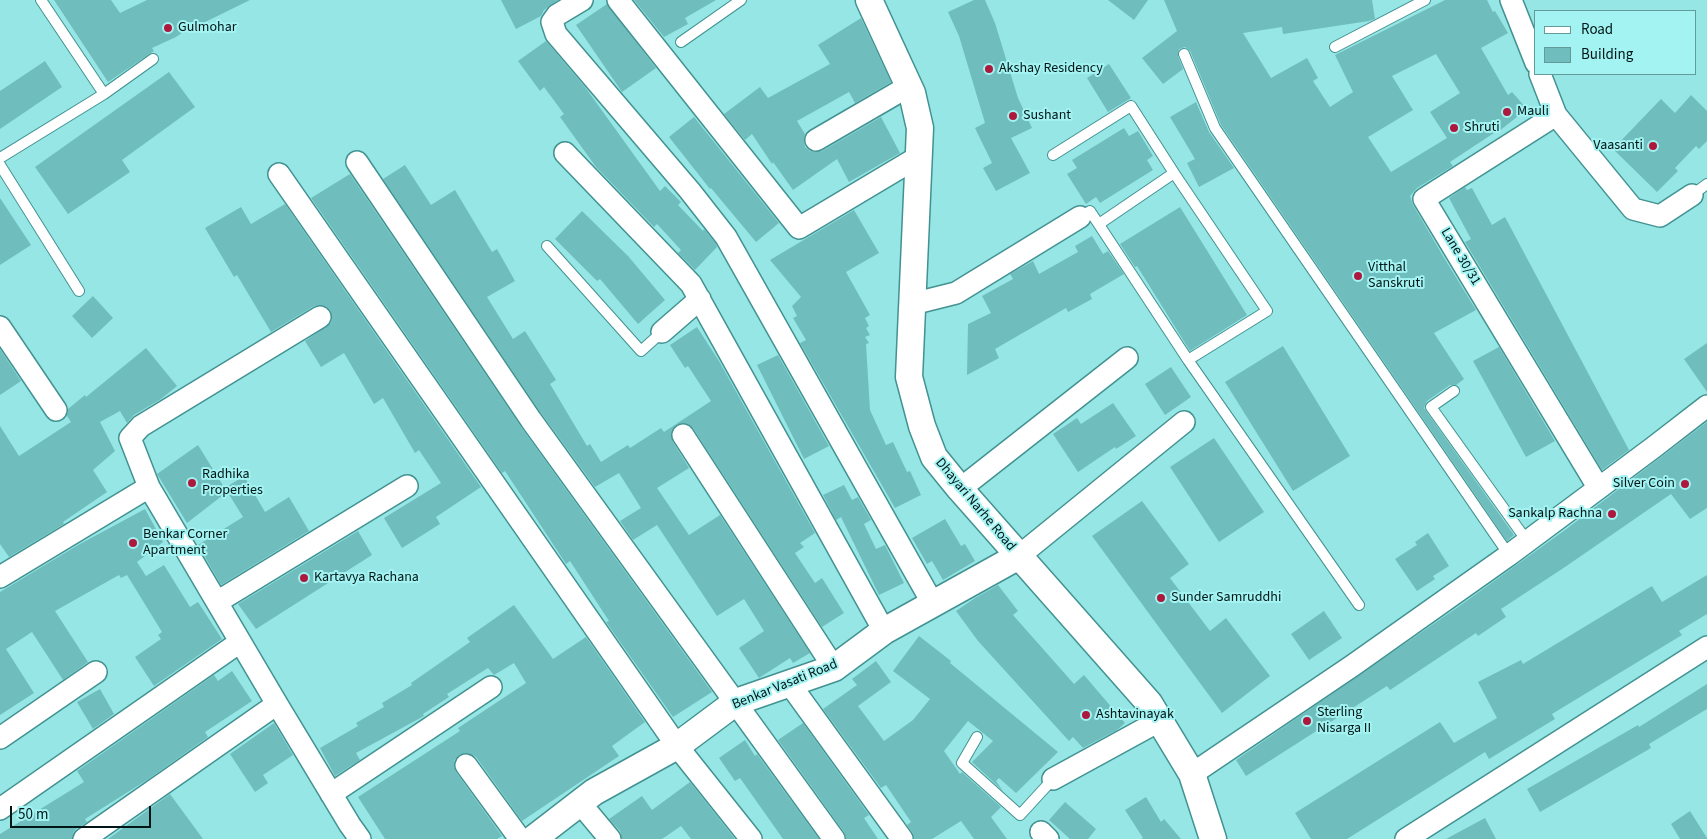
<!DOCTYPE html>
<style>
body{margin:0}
#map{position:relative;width:1707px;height:839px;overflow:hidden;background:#96e6e5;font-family:"Source Sans 3",sans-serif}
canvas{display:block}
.legend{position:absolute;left:1534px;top:10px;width:162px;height:65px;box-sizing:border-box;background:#a3f3f2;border:1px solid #629b9a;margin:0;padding:6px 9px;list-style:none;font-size:15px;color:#001616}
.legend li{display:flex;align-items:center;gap:10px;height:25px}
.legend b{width:25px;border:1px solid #629b9a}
.scale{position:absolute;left:10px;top:806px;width:141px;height:22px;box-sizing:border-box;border:2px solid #001616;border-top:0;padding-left:6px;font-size:15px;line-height:18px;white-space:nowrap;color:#001616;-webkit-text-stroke:4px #a3f3f2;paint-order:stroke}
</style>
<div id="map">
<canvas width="1707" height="839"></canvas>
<ul class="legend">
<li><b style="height:6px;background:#fff"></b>Road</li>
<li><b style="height:14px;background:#6fbebd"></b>Building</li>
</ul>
<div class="scale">50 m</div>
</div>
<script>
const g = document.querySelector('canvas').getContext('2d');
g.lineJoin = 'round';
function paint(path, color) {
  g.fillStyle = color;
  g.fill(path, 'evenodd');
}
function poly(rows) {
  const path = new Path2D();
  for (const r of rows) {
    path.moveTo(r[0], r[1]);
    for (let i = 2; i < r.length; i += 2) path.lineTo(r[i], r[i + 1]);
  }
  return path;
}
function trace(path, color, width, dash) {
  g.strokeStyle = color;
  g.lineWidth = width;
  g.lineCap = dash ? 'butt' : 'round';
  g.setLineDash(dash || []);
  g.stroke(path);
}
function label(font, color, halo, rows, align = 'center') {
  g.font = font + ' "Source Sans 3",sans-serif';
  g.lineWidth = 4;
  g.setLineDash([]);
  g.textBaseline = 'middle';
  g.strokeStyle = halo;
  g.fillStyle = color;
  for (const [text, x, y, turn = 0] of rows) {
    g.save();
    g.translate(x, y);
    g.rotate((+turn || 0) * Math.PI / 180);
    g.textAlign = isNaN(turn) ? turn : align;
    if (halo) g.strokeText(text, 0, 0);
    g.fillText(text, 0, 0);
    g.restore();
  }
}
const building = poly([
 [54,0,111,0,120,13,147,0,250,0,193,28,192,26,176,37,152,48,154,51,108,82],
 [501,0,558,0,544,10,541,16,516,29],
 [634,0,716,0,685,18,688,24,664,37],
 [974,0,985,0,995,23,1018,98,1032,128,1011,138,1030,173,996,191,983,168,992,163,975,128,985,123,959,36,948,12],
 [1108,0,1148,0,1134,20],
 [1164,0,1372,0,1375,19,1369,21,1283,34,1282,27,1243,33,1271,78,1307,58,1318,78,1313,81,1330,107,1353,92,1335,55,1445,0,1487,0,1493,12,1495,11,1508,33,1481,48,1508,95,1512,92,1527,109,1498,132,1497,131,1450,162,1453,166,1417,188,1410,196,1413,205,1443,256,1476,310,1434,333,1464,379,1456,385,1450,385,1427,401,1424,408,1514,535,1507,541,1221,125,1190,51,1185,47,1179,49,1178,56,1183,69,1163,84,1142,58,1177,31],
 [1436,54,1460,93,1430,112,1447,138,1391,172,1368,137,1413,110,1392,76],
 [607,4,656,68,622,92,576,25],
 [861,18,891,82,855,103,849,92,797,121,805,134,804,141,805,147,810,151,817,152,822,151,881,117,900,153,849,182,837,159,793,190,773,162,772,164,752,134,745,140,724,114,760,87,768,98,830,64,818,45],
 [546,41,585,87,660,191,665,186,681,202,678,205,703,231,704,229,716,244,717,247,695,270,678,253,681,250,657,224,654,227,596,167,560,117,564,114,544,87,540,91,518,61],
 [45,61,62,87,0,129,0,91],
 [1109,64,1131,98,1108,112,1087,78],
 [169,72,195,107,122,160,130,172,68,214,35,167],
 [1691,95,1707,111,1707,141,1699,149,1696,146,1675,168,1678,171,1657,192,1613,149,1661,99,1675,113],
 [1196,102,1209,132,1234,168,1199,187,1187,163,1195,159,1170,117],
 [694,117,779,223,756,242,711,188,710,189,669,137],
 [1124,128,1129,136,1138,131,1153,156,1147,160,1153,170,1100,203,1096,197,1086,204,1067,174,1077,168,1072,160],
 [405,165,431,205,455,190,492,252,497,249,515,281,487,297,513,339,525,331,556,380,550,384,587,446,590,444,601,462,628,445,630,448,661,428,664,432,711,401,688,366,685,368,670,345,697,327,719,361,815,533,800,543,804,547,795,553,815,583,822,578,844,613,822,627,693,428,688,424,682,423,676,425,672,430,671,435,673,442,689,468,657,488,689,535,720,515,810,653,793,663,790,658,759,678,739,648,764,631,744,599,717,616,657,525,633,540,620,521,641,508,619,473,595,487,541,413,383,179],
 [350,174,521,427,712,692,673,717,606,622,609,621,570,561,566,564,505,471,502,473,311,198],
 [1465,187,1467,190,1472,188,1492,225,1505,217,1629,450,1602,470,1465,242,1471,239,1449,198],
 [0,198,31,245,0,265],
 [285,204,481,487,436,517,440,524,402,548,384,518,441,483,419,450,415,453,383,398,374,404,344,353,321,367,305,341,331,323,332,317,330,310,326,306,320,305,314,306,271,332,237,275,234,277,205,228,241,207,251,224],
 [1180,207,1247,315,1190,351,1137,266,1135,267,1120,244],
 [854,210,879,253,846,272,870,315,865,318,869,326,866,328,870,335,865,337,869,343,866,344,870,410,886,445,893,442,907,472,910,471,921,495,895,508,800,343,806,340,793,318,797,316,792,306,801,297,770,260],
 [582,211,628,256,665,300,638,324,600,279,597,281,555,239],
 [1092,236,1103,254,1108,251,1124,274,1090,294,1092,299,1068,312,1066,308,995,349,999,358,967,375,968,324,991,313,982,296,1013,279,1010,274,1033,261,1039,274,1078,252,1075,246],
 [93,296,113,318,92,338,72,316],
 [1707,343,1707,392,1684,359],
 [1283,346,1350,456,1293,491,1225,382],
 [1499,347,1555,441,1526,457,1473,361],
 [146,348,177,386,161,399,134,415,127,423,120,411,100,422,115,451,93,470,107,492,63,522,64,524,9,557,0,544,0,426,19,456,71,422,67,416,68,409,85,395,86,397],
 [0,349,21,381,0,395],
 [778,355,829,446,804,459,757,365],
 [1171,367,1191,397,1165,415,1145,384],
 [1113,403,1136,436,1116,449,1115,447,1078,472,1053,434,1077,418,1081,424],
 [1707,422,1707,508,1690,519,1671,494,1565,567,1501,609,1506,617,1478,636,1476,633,1390,690,1387,686,1246,776,1236,760,1458,607,1565,530],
 [1214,438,1264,512,1219,542,1170,467],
 [198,445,227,492,187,523,157,474],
 [244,476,265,512,289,497,309,531,221,585,198,545,243,517,225,488],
 [844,485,852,500,858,497,871,520,864,524,876,549,885,545,904,583,879,595,841,517,836,520,823,495],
 [1142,501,1189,564,1170,578,1210,631,1226,618,1270,676,1222,713,1092,536],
 [145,509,163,542,137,562,146,576,164,565,190,607,198,602,222,639,154,686,135,657,161,639,158,635,162,632,127,575,121,578,119,575,55,611,88,662,63,680,32,632,6,649,34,693,0,715,0,592,78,545],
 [945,519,961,546,965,544,975,561,943,580,932,561,927,564,912,538],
 [358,531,372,555,256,629,238,604],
 [1428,533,1449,566,1433,576,1435,579,1417,591,1395,559,1417,545,1415,542],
 [1707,575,1707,614,1679,631,1682,635,1552,714,1555,719,1489,759,1485,752,1347,839,1311,839,1295,813,1440,722,1454,743,1497,718,1478,682,1521,660,1523,664,1652,586,1662,602],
 [998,585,1018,611,1013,615,1074,684,1084,675,1125,723,1117,730,1083,748,1073,737,1069,741,978,641,956,611,975,598],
 [514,605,553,659,586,637,645,722,612,746,619,756,522,821,476,757,471,754,465,753,459,755,454,760,454,767,456,772,502,836,497,839,385,839,358,797,460,731,458,728,526,683,514,663,494,675,488,668,447,694,449,697,423,714,424,716,356,753,360,760,335,776,320,748,358,726,356,723,384,707,382,703,412,685,411,683,470,642,467,638],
 [1324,611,1342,638,1309,660,1291,634],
 [919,636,951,661,950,663,1058,752,1016,793,999,778,996,781,1003,791,972,762,993,741,968,721,944,751,960,774,962,772,1001,807,991,817,1007,839,974,839,961,821,932,839,914,839,912,832,907,825,911,822,886,785,881,788,823,709,857,685,852,679,876,661,891,682,858,706,884,741,913,720,930,699,893,671],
 [232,671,252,701,205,732,208,737,147,780,85,819,87,822,76,829,73,833,72,839,0,839,0,834,84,782,77,771,214,675,218,681],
 [1707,684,1707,709,1649,744,1651,748,1540,812,1527,789,1638,725,1639,727],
 [100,689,114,714,93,729,77,702],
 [274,723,293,755,263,775,268,783,255,792,230,754],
 [803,723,869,815,864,818,878,839,846,839,844,832,778,740],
 [745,740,755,756,757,754,819,839,783,839,740,778,735,781,719,758],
 [690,782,735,839,691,839,681,826,662,839,622,839,620,831,609,819,642,796,652,810],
 [170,794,203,839,108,839],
 [1146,797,1161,822,1164,819,1181,839,1141,839,1143,838,1125,810],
 [1065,802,1096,829,1088,839,1070,839,1049,820],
 [1690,811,1707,838,1707,839,1680,839,1671,824],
 [1485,818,1496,839,1446,839]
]);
const service = poly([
 [681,42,741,0],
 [1335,47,1425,0],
 [1184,54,1215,128,1509,555],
 [104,94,153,59],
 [1053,155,1131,106,1174,173],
 [0,158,104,94,41,0],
 [0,165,79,291],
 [1692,195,1707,184],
 [1080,217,1090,211,1188,360,1267,311,1174,173,1099,224],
 [547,246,641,351,662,332],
 [1188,360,1359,605],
 [1454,391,1431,407,1527,541],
 [977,737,962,763,1020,815,1053,779]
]);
const minor = poly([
 [582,0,557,15,552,22,556,34,690,191,726,237,933,604],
 [618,0,799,228,918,157],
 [1511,0,1536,63],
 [1540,74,1556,115,1424,199,1598,487],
 [1556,115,1633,209,1660,216,1692,195],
 [816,140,909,86],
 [565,153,691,284,884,631],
 [357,162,531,420,834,839],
 [279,174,677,746,751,839],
 [912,304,956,293,1080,217],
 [320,317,141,426,130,438,149,487,277,704,350,825,360,839],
 [0,327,56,410],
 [662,332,700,299],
 [683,435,834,668],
 [960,489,1127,358],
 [1019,556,1184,422],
 [0,577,149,487],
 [217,602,407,486],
 [789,683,902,839],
 [0,738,96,672],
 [466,765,520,839],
 [1192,774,1352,666,1509,555,1654,447,1707,406],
 [1053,779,1159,721],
 [331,794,491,687],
 [580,803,610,839],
 [0,809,240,642],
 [1041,832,1048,839],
 [84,839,277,704],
 [1406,839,1707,647]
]);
const tertiary = poly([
 [869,0,912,93,920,128,909,377,922,426,934,457,960,489,1149,703,1192,774,1213,839],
 [533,839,594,792,677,746,736,702,834,668,884,631,1019,556]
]);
const markers = [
 [168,28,5,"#ad183d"],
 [989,69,5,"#ad183d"],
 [1507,112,5,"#ad183d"],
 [1013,116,5,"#ad183d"],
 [1454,128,5,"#ad183d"],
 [1653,146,5,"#ad183d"],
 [1358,276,5,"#ad183d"],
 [192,483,5,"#ad183d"],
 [1685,484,5,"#ad183d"],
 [1612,514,5,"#ad183d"],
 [133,543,5,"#ad183d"],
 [304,578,5,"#ad183d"],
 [1161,598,5,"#ad183d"],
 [1086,715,5,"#ad183d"],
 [1307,721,5,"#ad183d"]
];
const poiNames = [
 ["Gulmohar",178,28],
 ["Akshay Residency",999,69],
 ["Mauli",1517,112],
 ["Sushant",1023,116],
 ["Shruti",1464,128],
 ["Vaasanti",1643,146,"right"],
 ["Vitthal",1368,268],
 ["Sanskruti",1368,284],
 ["Radhika",202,475],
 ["Properties",202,491],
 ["Silver Coin",1675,484,"right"],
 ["Sankalp Rachna",1602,514,"right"],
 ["Benkar Corner",143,535],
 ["Apartment",143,551],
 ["Kartavya Rachana",314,578],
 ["Sunder Samruddhi",1171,598],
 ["Sterling",1317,713],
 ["Nisarga II",1317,729],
 ["Ashtavinayak",1096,715]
];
const streetNames = [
 ["Lane 30/31",1460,257,59],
 ["Dhayari Narhe Road",975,505,50],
 ["Benkar Vasati Road",785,685,-22]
];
paint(building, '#6fbebd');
trace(service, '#429292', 12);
trace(minor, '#429292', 24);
trace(tertiary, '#429292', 29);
trace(service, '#fff', 10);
trace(minor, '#fff', 21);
trace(tertiary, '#fff', 26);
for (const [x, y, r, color] of markers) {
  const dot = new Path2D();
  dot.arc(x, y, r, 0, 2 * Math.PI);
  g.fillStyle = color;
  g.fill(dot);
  trace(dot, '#a3f3f2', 2);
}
label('14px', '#001616', '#a3f3f2', poiNames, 'left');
label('14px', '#001616', '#a3f3f2', streetNames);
</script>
